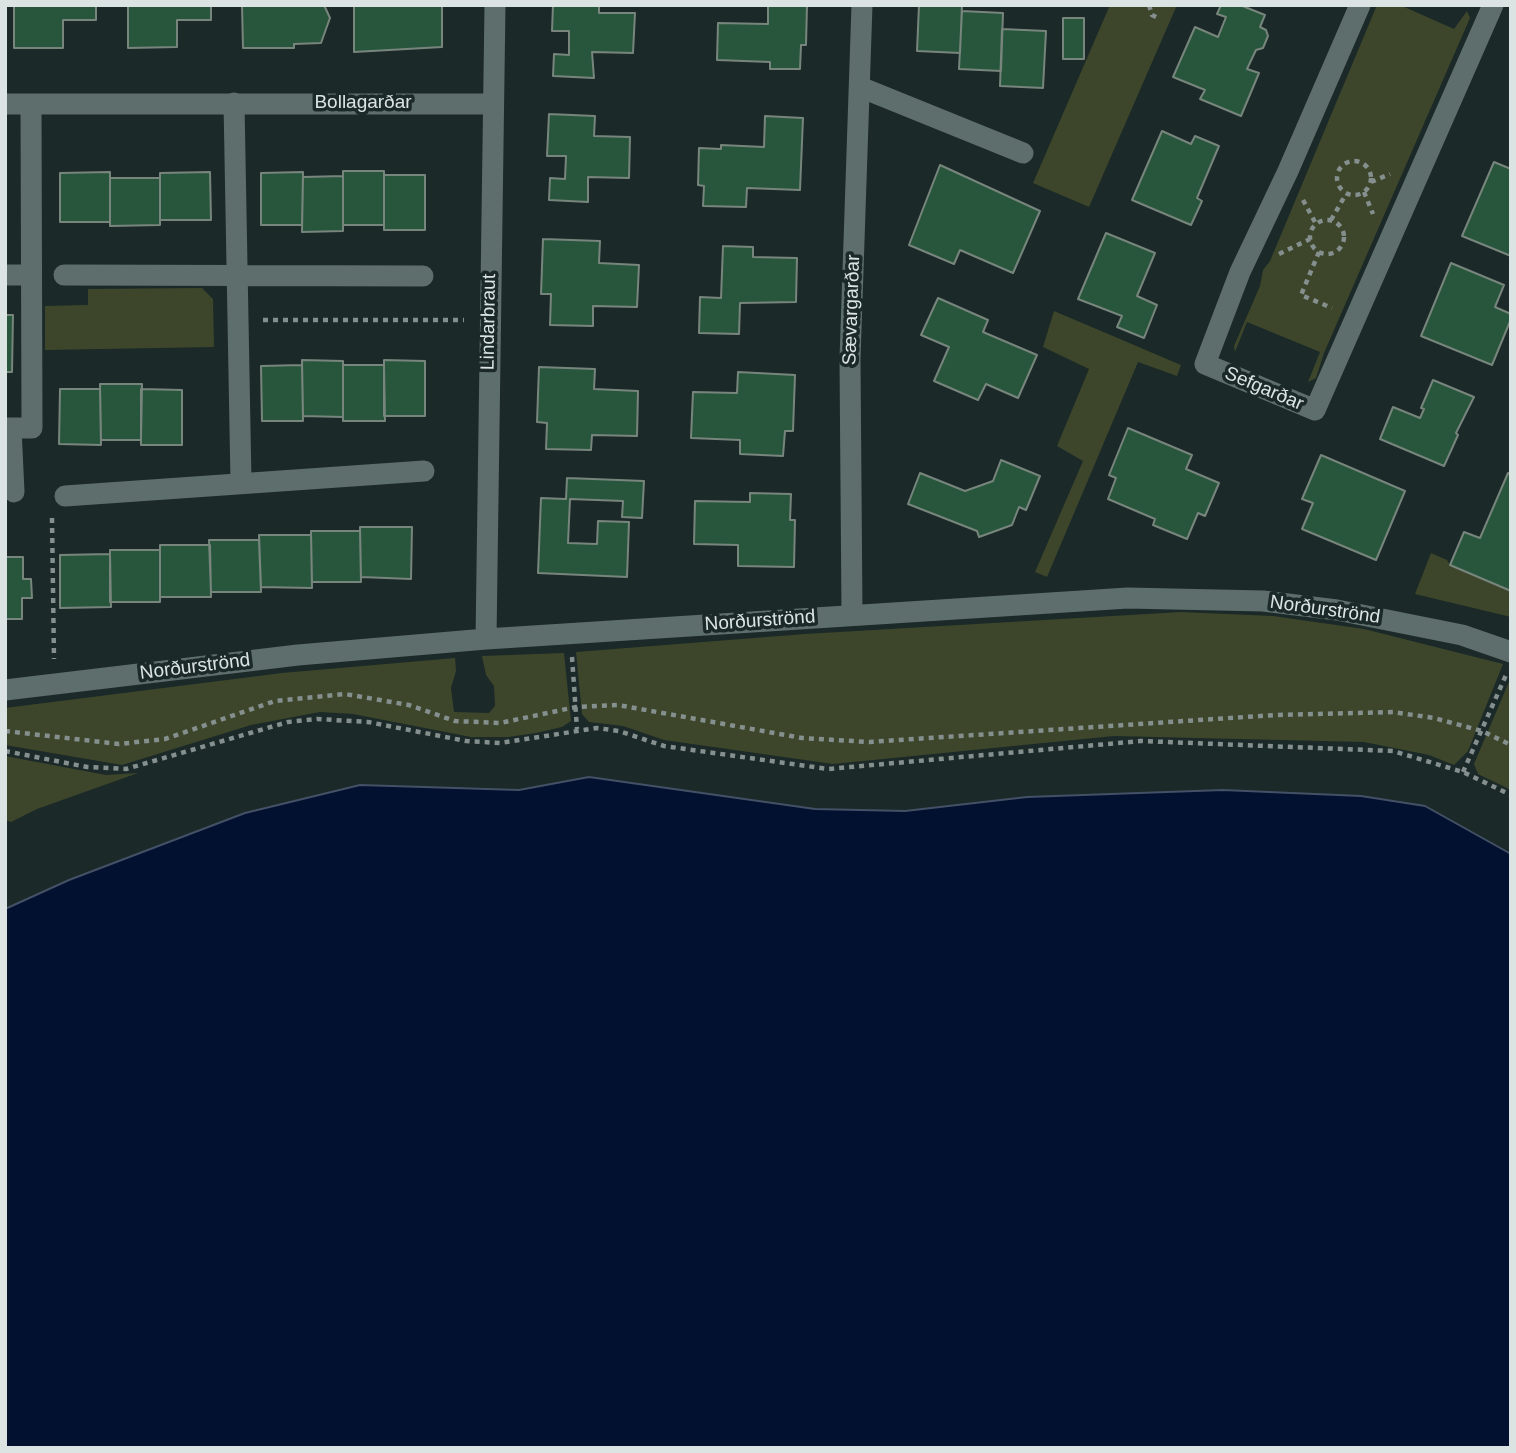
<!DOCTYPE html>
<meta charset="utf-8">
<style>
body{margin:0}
#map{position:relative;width:1516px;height:1453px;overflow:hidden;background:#1b2928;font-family:Arial,sans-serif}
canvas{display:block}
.frame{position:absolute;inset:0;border:7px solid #dbe4e3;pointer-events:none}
</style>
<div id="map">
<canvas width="1516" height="1453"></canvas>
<div class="frame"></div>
</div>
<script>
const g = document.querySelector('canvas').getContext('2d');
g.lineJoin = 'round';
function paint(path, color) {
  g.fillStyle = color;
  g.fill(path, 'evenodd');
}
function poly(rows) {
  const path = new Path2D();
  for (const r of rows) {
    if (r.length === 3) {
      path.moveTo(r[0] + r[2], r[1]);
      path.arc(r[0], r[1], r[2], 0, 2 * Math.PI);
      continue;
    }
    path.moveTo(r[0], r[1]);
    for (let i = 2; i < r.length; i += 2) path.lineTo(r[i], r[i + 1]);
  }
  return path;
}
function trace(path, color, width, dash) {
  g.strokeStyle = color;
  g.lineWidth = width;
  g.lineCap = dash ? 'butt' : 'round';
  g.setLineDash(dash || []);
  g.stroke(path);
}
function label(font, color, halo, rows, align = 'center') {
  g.font = font + ' Arial,sans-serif';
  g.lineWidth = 7;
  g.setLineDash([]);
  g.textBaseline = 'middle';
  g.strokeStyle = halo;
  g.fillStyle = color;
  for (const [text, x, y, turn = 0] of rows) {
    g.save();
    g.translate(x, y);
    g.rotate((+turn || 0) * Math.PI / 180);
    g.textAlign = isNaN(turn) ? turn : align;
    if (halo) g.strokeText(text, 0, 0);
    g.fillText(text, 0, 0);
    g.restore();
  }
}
const green = poly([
 [1110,5,1177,5,1089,207,1033,183],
 [1377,5,1400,5,1454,29,1467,11,1470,18,1324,353,1316,378,1308,382,1320,352,1247,322,1235,352,1234,346,1260,286,1263,270,1270,261],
 [202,288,213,299,214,347,45,350,45,306,88,305,88,289],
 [1054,311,1181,365,1177,376,1138,362,1047,577,1035,572,1083,461,1057,446,1089,369,1043,347],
 [1431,553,1447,560,1450,565,1511,591,1511,617,1415,594],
 [1181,612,1273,616,1364,629,1503,664,1468,751,1454,765,1429,755,1364,742,1114,736,833,764,664,740,623,726,589,722,582,714,576,652,805,634],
 [564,653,571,721,562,727,536,733,508,737,471,737,353,714,320,712,251,725,122,765,5,745,5,708,282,673,455,658,456,671,451,688,454,712,489,713,495,706,494,686,486,675,482,656],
 [1511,677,1511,790,1478,774,1474,764],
 [5,756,106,775,138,773,37,809,11,822,5,820]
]);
const water = poly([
 [589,777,815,809,905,811,1027,797,1223,790,1361,796,1425,806,1511,854,1511,1448,5,1448,5,909,69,880,245,813,360,785,519,790,589,777]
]);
const building = poly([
 [14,5,96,5,96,20,63,20,63,48,14,48,14,5],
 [128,5,211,5,211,20,177,20,177,47,128,48,128,5],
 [242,5,324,5,330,18,321,43,294,44,294,48,243,48,242,5],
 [354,5,442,5,442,47,354,52,354,5],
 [553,5,599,5,599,13,635,13,633,53,592,52,594,78,553,76,554,54,569,55,569,31,552,31,553,5],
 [768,5,807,5,806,45,801,45,800,69,770,69,770,62,717,60,718,23,768,24,768,5],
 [919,5,962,5,960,53,917,51,919,5],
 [1221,5,1240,5,1265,15,1260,27,1266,30,1268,36,1263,48,1256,50,1247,69,1259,73,1241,116,1200,99,1205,90,1173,77,1195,27,1218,37,1226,17,1217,14,1221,5],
 [962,11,1003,13,1001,71,959,69,962,11],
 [1063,18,1084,18,1084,59,1063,59,1063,18],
 [1002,29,1046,31,1043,88,1000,86,1002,29],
 [549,114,595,116,594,136,630,137,629,178,588,177,588,202,549,200,550,178,565,179,566,156,547,156,549,114],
 [765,116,803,118,800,190,747,188,746,207,703,206,704,186,698,185,699,148,721,149,721,145,764,147,765,116],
 [1162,131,1191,144,1195,136,1219,146,1197,198,1202,201,1191,225,1132,200,1162,131],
 [1494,162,1511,169,1511,256,1462,236,1494,162],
 [940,165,1040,211,1013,273,960,250,954,264,909,245,940,165],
 [343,171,384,171,384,225,343,225,343,171],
 [110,172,110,222,60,222,60,173,110,172],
 [210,172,211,220,160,220,160,173,210,172],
 [303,172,302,225,261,225,261,173,303,172],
 [384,175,425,175,425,230,384,230,384,175],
 [343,176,343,231,302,232,303,177,343,176],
 [110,178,160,178,160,225,110,226,110,178],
 [1106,233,1155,253,1137,296,1157,305,1144,338,1117,327,1122,316,1078,299,1106,233],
 [543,239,600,241,599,263,639,265,637,307,593,306,593,326,550,325,551,294,541,294,543,239],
 [723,246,753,247,753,257,797,258,796,302,740,303,739,334,699,333,700,297,721,298,723,246],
 [1451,263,1504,285,1495,307,1511,314,1511,319,1492,365,1421,336,1451,263],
 [938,298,988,320,983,332,1037,355,1018,398,986,384,978,400,934,381,949,347,921,335,938,298],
 [5,315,13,315,12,372,5,372,5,315],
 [302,360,343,361,343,417,303,416,302,360],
 [384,360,425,361,425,416,384,416,384,360],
 [302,365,303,421,262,421,261,366,302,365],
 [343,365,384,365,385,421,343,421,343,365],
 [539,367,595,369,594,389,638,391,637,436,592,435,591,450,546,449,547,423,537,422,539,367],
 [738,372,795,375,793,431,785,431,783,456,740,454,740,440,691,438,693,392,737,393,738,372],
 [1433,380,1474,397,1456,433,1458,435,1444,466,1380,439,1393,407,1420,418,1424,409,1421,408,1433,380],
 [100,384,142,384,141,440,101,440,100,384],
 [60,389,100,389,101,445,59,444,60,389],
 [141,389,182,390,182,445,141,445,141,389],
 [1128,428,1192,455,1186,469,1219,483,1205,516,1198,513,1187,539,1153,525,1155,519,1108,499,1116,478,1109,475,1128,428],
 [1321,455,1405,491,1376,560,1302,529,1313,503,1302,499,1321,455],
 [1001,460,1040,476,1026,510,1019,507,1012,525,979,537,977,531,908,504,920,473,965,491,993,481,1001,460],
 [1508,473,1511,474,1511,591,1450,565,1464,532,1480,538,1508,473],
 [567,478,644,481,642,518,622,517,623,501,570,499,568,543,597,544,598,521,629,522,627,577,538,573,541,498,566,499,567,478],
 [750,493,791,494,790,520,795,520,794,567,738,566,738,545,694,544,695,501,750,502,750,493],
 [360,527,412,527,411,579,361,577,360,527],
 [311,531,360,531,361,582,312,582,311,531],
 [259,535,311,535,312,588,261,587,259,535],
 [209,540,259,540,261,592,211,592,209,540],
 [160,545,210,545,211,597,160,597,160,545],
 [110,550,160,550,160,602,110,602,110,550],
 [110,554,111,607,60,608,60,555,110,554],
 [5,557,23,557,23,579,31,579,32,598,22,598,22,619,5,619,5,557]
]);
const path = poly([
 [1149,5,1152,15,1160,19],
 [1354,178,17],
 [1371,182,1390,174],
 [1364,192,1373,214],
 [1303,200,1316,224],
 [1331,220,1346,194],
 [1327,237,17],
 [1319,252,1301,295,1332,308],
 [1279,254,1310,239],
 [263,320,464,320],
 [52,518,54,659],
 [572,657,577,729],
 [5,731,119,744,165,739,275,701,345,694,409,705,455,721,500,723,576,707,618,705,802,738,869,742,1275,715,1393,712,1434,718,1482,731,1511,745],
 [5,751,87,767,126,769,288,722,317,719,368,722,466,741,500,743,597,728,619,731,664,746,828,769,1141,741,1393,751,1463,772,1511,795],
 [1463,772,1506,675]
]);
const minor = poly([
 [1360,5,1288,171,1240,272,1205,364,1315,410,1493,5],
 [860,87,1023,153],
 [234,103,241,482],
 [5,104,492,104],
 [5,275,31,275],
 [64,275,423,276],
 [5,428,32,428,31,104],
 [11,428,14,492],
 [65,496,424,471],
 [852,615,850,359,862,5]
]);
const tertiary = poly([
 [486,639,495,5],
 [5,690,298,655,486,639,1128,598,1263,601,1337,610,1462,635,1511,652]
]);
const streetNames = [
 ["Bollagarðar",363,103],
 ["Sævargarðar",852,310,-88],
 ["Lindarbraut",489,322,-89],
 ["Sefgarðar",1264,389,23],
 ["Norðurströnd",1325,610,8],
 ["Norðurströnd",760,621,-4],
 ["Norðurströnd",195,667,-7]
];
paint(green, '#3d462b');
paint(water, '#031130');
trace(water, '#445066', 2);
paint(building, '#28563d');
trace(building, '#78857d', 2);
trace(path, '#848f8e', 4.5, [5, 5]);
trace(minor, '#5e6e6d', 21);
trace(tertiary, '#5e6e6d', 21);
label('19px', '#dbe4e3', '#1b2928', streetNames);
</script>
